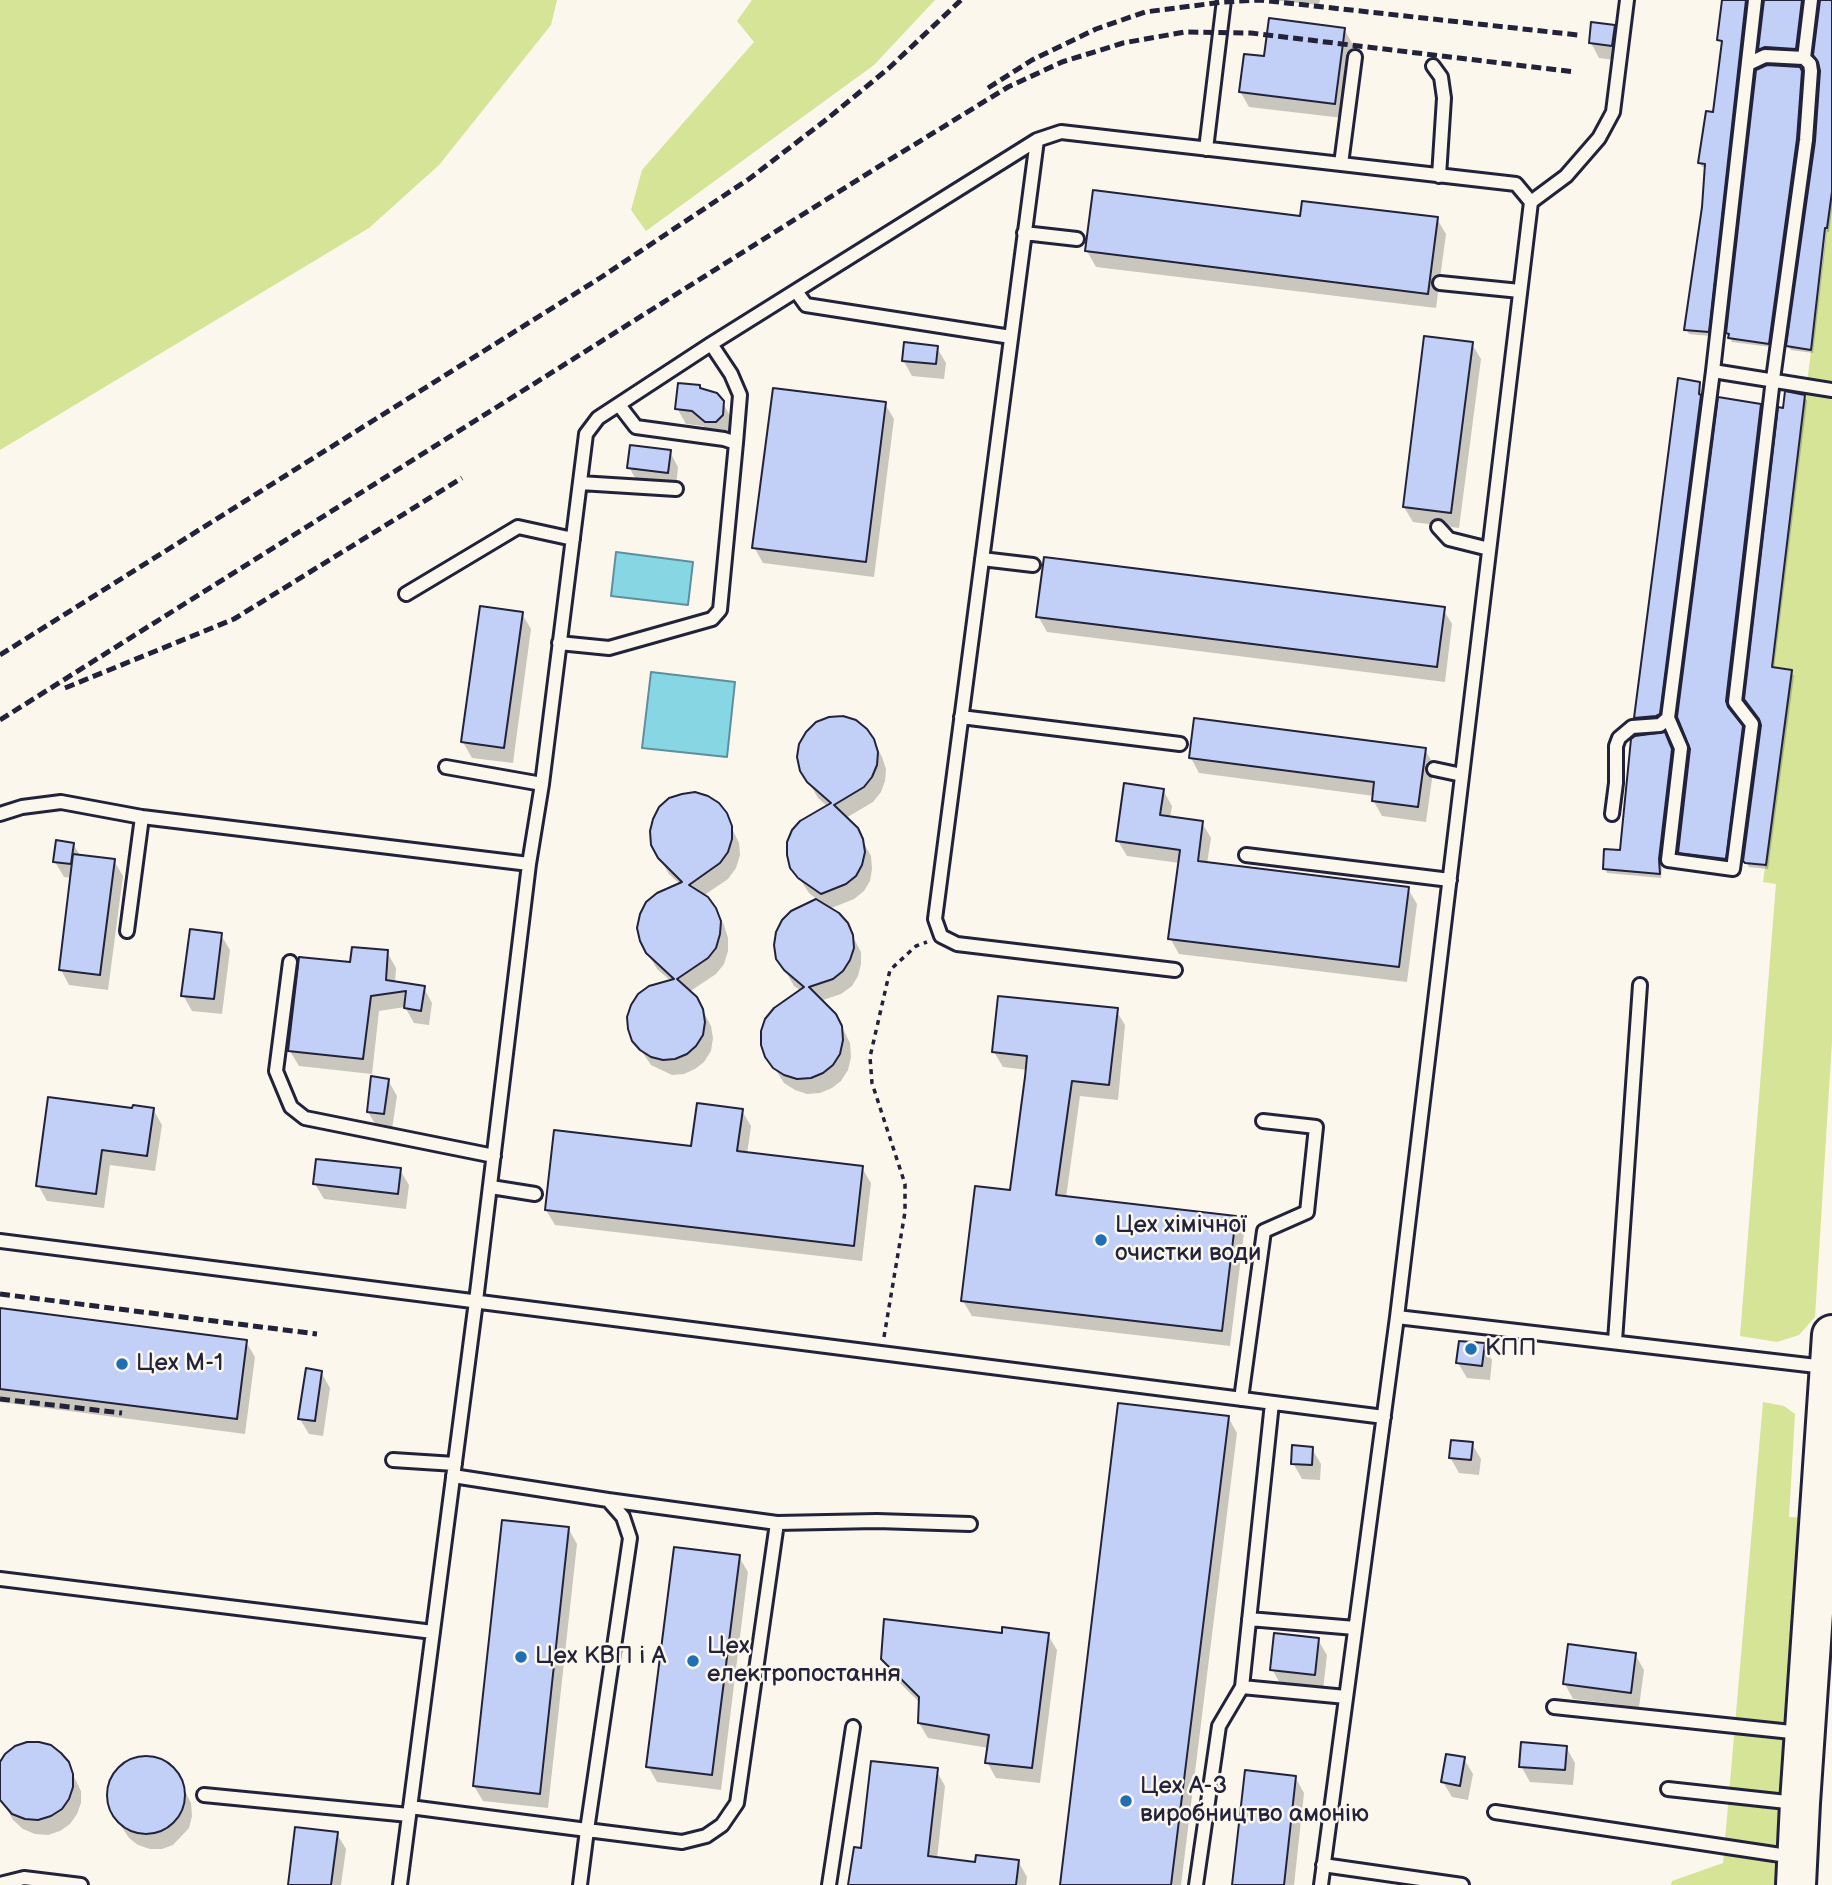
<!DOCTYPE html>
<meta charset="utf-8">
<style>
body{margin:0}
canvas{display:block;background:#fbf7ec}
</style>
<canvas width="1832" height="1885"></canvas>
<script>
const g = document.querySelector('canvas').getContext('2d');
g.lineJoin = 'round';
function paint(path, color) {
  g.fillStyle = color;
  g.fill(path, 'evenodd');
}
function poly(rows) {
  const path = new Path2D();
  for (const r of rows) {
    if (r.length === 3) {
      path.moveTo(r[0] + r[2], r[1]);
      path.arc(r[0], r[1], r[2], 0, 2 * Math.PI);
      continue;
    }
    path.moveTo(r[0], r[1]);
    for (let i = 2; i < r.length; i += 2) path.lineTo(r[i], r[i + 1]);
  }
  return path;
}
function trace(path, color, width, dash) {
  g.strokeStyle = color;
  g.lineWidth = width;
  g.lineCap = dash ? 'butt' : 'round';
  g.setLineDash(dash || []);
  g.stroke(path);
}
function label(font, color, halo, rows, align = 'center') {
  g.font = font + ' "Balsamiq Sans",sans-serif';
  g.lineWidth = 5;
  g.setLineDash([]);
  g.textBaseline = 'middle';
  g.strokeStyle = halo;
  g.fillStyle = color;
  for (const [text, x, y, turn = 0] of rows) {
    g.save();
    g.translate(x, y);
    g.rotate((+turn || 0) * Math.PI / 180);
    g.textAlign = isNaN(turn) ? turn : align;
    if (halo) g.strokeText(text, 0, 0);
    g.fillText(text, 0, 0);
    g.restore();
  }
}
const green = poly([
 [0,0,557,0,551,25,439,165,369,228,0,450],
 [752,0,935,0,874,65,646,231,631,210,642,170,754,42,737,21],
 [1832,191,1832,1041,1815,1317,1799,1335,1777,1342,1740,1336,1776,884,1763,882,1792,670,1770,666],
 [1763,1402,1784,1406,1795,1414,1789,1517,1805,1518,1780,1885,1671,1885,1672,1881,1723,1863]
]);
const water = poly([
 [616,552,693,562,688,605,611,596,616,552],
 [651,672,735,682,727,757,642,748,651,672]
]);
const shadow = poly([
 [1272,0,1320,0,1319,5],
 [1724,0,1750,0,1748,3,1710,336,1689,334,1686,329,1707,168,1702,167,1700,162,1714,114,1723,44,1719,40],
 [1765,0,1796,0,1790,52,1762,53,1760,49],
 [1827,0,1832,0,1832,209,1829,232,1827,232,1813,353,1791,350,1788,346,1816,141],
 [1614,27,1623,42,1621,61,1599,58,1591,43],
 [1344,29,1353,45,1343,118,1249,107,1240,91,1265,58],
 [1801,73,1804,77,1799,145,1771,347,1732,342,1728,333],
 [1302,218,1437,219,1446,234,1436,308,1096,267,1087,251],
 [1472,344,1481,359,1459,528,1413,522,1404,507],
 [937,348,946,363,944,379,912,376,903,360],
 [1699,383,1703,401,1661,718,1639,722,1636,718],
 [701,390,720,398,729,414,733,427,728,434,711,435,703,426,686,424,677,408],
 [1804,396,1807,401,1774,669,1791,672,1794,676,1768,869,1749,867,1745,860],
 [885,404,894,419,874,577,763,563,754,547],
 [1760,406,1763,410,1728,707,1744,732,1727,862,1682,857,1679,852],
 [670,452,678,467,676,487,638,483,629,467],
 [1443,609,1452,624,1445,682,1047,632,1038,616],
 [522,614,531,629,513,763,472,758,463,742],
 [1666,739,1673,755,1661,878,1607,873,1605,868,1621,852],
 [873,740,882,757,886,769,885,781,881,792,873,802,846,818,856,829,871,856,872,869,870,881,864,891,854,899,829,909,846,924,861,952,861,964,858,976,852,986,841,994,820,1001,834,1015,844,1031,850,1043,851,1057,848,1070,841,1081,832,1088,820,1093,807,1094,795,1090,784,1083,767,1056,801,991,794,986,778,958,792,912,818,900,809,893,792,867,828,807,818,798,802,770],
 [1425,750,1434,765,1426,822,1382,816,1373,800,1374,796,1199,773,1191,758],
 [1163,790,1172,806,1170,818,1202,823,1211,838,1207,864,1408,889,1417,904,1407,982,1179,954,1170,938,1180,863,1127,856,1118,841],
 [725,814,739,843,740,855,736,868,728,879,703,896,715,909,724,925,728,938,728,951,724,964,716,974,689,992,696,998,711,1026,713,1038,711,1051,704,1062,695,1069,684,1074,672,1075,651,1065,634,1040,671,981,657,969,641,941,680,884,669,874,659,857],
 [73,844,81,857,114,861,123,876,108,990,69,985,61,970,72,878,64,877,55,862],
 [221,935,230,950,222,1014,192,1011,183,995],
 [387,952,396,968,395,983,424,988,432,1003,429,1025,414,1023,405,1007,379,1011,372,1074,299,1066,290,1051],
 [1116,1010,1125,1025,1118,1100,1080,1096,1066,1198,1235,1218,1244,1233,1230,1346,972,1316,963,1301,1011,1192,1028,1070,1003,1067,994,1052],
 [388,1080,397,1096,392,1129,377,1127,368,1112],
 [153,1109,162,1125,155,1171,110,1165,104,1208,47,1201,38,1185,134,1110],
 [742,1111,751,1126,747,1154,862,1168,871,1183,862,1261,555,1225,546,1210,693,1148],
 [400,1170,409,1185,406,1209,324,1199,315,1184],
 [0,1310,246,1342,255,1357,245,1434,0,1402],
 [1483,1345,1492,1360,1490,1380,1467,1378,1458,1363],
 [321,1372,330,1388,323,1436,309,1434,300,1419],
 [1228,1417,1237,1433,1181,1885,1061,1885],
 [1472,1444,1481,1459,1479,1475,1459,1473,1450,1457],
 [1312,1449,1321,1464,1320,1480,1302,1479,1293,1463],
 [568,1528,577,1544,548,1808,483,1801,474,1786],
 [739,1557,748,1572,721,1790,657,1782,648,1766],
 [1003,1635,1048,1635,1057,1650,1040,1783,996,1778,987,1762,989,1748,928,1738,919,1723,920,1703,892,1675,883,1659],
 [1318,1640,1327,1655,1323,1690,1281,1685,1272,1669],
 [1635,1654,1644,1670,1639,1707,1573,1699,1565,1684],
 [1566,1747,1575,1763,1573,1785,1530,1782,1521,1766],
 [143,1758,156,1760,168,1765,177,1775,191,1803,192,1816,189,1828,173,1845,162,1849,150,1849,138,1845,129,1838,112,1812,109,1801,109,1789,113,1778,120,1769,131,1762],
 [1464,1759,1473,1774,1468,1800,1452,1797,1443,1782],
 [67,1763,81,1791,81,1803,77,1814,70,1824,60,1831,48,1835,35,1834,23,1829,13,1820,0,1796,0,1765],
 [936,1770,945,1786,937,1859,976,1864,1018,1861,1027,1877,1026,1885,850,1885,862,1850],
 [1295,1777,1304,1793,1294,1885,1233,1885],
 [337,1834,346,1849,341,1885,290,1885]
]);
const building = poly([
 [1722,0,1746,0,1709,332,1684,330,1702,207,1705,164,1698,163,1706,111,1713,112,1722,41,1717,40,1722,0],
 [1764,0,1802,0,1796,49,1765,47,1758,50,1764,0],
 [1820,0,1832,0,1832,192,1827,228,1825,228,1811,350,1786,346,1815,141,1820,71,1818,62,1813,55,1820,0],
 [1269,18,1345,28,1335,104,1239,92,1244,54,1264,56,1269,18],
 [1591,22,1615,25,1612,46,1589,43,1591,22],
 [1767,65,1800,67,1802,71,1797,139,1769,344,1728,338,1729,334,1726,333,1756,70,1767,65],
 [1093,190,1300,216,1302,201,1438,217,1428,294,1085,251,1093,190],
 [1424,336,1473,342,1451,513,1403,507,1424,336],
 [904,342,938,346,936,364,902,361,904,342],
 [1678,378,1700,382,1699,394,1701,395,1660,714,1656,716,1634,718,1678,378],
 [678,383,700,385,700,388,717,393,724,401,723,415,716,422,705,422,692,411,675,409,678,383],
 [773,388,886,402,866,562,752,548,773,388],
 [1785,391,1805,395,1772,667,1792,670,1766,865,1745,863,1743,861,1761,725,1759,719,1744,699,1778,407,1783,408,1785,391],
 [1718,397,1761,404,1726,701,1728,707,1743,726,1726,859,1678,853,1690,749,1677,717,1718,397],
 [630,445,671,450,668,473,627,468,630,445],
 [1044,557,1445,607,1437,667,1036,617,1044,557],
 [480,606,523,612,504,748,461,742,480,606],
 [843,716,856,720,867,729,874,739,878,752,877,765,872,777,864,787,834,805,858,828,863,839,865,852,862,865,856,876,846,884,821,894,798,878,790,868,787,855,787,842,792,830,800,821,831,803,807,782,800,771,797,757,799,744,806,732,816,722,829,717,843,716],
 [1194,718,1426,748,1418,807,1372,801,1374,782,1189,758,1194,718],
 [1665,732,1672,749,1659,859,1660,874,1603,869,1604,849,1620,850,1631,739,1635,736,1665,732],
 [1124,783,1164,789,1160,815,1203,821,1198,861,1409,887,1399,967,1168,939,1180,850,1116,841,1124,783],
 [695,792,708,796,719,803,727,813,732,826,732,839,728,852,720,863,689,885,708,897,716,908,721,921,720,934,716,948,708,958,677,979,697,997,703,1009,705,1022,703,1035,696,1046,687,1054,675,1059,663,1060,651,1057,640,1050,632,1041,628,1029,627,1017,631,1005,638,994,649,986,674,979,646,953,640,941,637,928,640,914,646,902,657,893,682,882,658,858,651,845,650,831,653,819,659,807,669,798,682,794,695,792],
 [56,840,74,843,71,864,53,862,56,840],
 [73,854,115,859,100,975,59,970,73,854],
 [816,899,839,913,848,923,853,935,854,948,850,960,843,971,833,979,809,987,836,1014,842,1026,843,1040,840,1054,833,1065,823,1073,811,1078,797,1079,784,1075,773,1068,765,1057,761,1045,761,1031,765,1019,774,1008,804,987,784,970,776,959,774,945,776,932,782,920,791,911,816,899],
 [190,929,222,933,214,999,181,996,190,929],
 [352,947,388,950,386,980,425,986,421,1011,404,1008,406,991,371,996,363,1059,288,1051,299,957,350,962,352,947],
 [998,996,1118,1008,1109,1085,1072,1081,1056,1195,1236,1216,1222,1331,961,1301,975,1186,1010,1190,1025,1077,1027,1056,992,1052,998,996],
 [371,1076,389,1079,384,1114,367,1112,371,1076],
 [48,1097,132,1108,133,1105,154,1108,147,1156,102,1150,96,1194,36,1186,48,1097],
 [697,1103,743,1109,737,1151,863,1166,854,1246,545,1210,554,1130,691,1146,697,1103],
 [316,1159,401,1168,398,1194,313,1184,316,1159],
 [0,1308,247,1340,237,1419,0,1389,0,1308],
 [1459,1341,1485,1343,1482,1366,1456,1363,1459,1341],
 [306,1368,322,1371,315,1421,298,1419,306,1368],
 [1118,1403,1229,1416,1171,1885,1060,1885,1118,1403],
 [1451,1440,1473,1442,1471,1460,1449,1458,1451,1440],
 [1292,1445,1313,1447,1312,1465,1291,1464,1292,1445],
 [502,1520,569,1527,540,1794,473,1786,502,1520],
 [674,1547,740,1555,712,1775,646,1767,674,1547],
 [884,1619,1002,1633,1002,1627,1049,1633,1032,1768,985,1763,989,1735,918,1723,919,1697,881,1659,884,1619],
 [1274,1633,1319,1638,1315,1675,1270,1670,1274,1633],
 [1568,1644,1636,1653,1631,1693,1563,1684,1568,1644],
 [27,1742,39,1742,51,1745,61,1753,69,1762,73,1774,73,1787,69,1799,62,1809,51,1816,38,1820,25,1819,12,1814,0,1800,0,1762,5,1754,15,1746,27,1742],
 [1521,1742,1567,1746,1565,1770,1519,1767,1521,1742],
 [1446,1754,1465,1757,1460,1786,1441,1782,1446,1754],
 [146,1795,39],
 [871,1761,938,1768,928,1856,975,1862,976,1855,1019,1860,1016,1885,848,1885,854,1847,861,1848,871,1761],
 [1245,1770,1296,1776,1284,1885,1232,1885,1245,1770],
 [295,1827,338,1832,331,1885,288,1885,295,1827]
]);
const path = poly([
 [884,1337,905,1212,905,1184,872,1083,870,1057,890,970,916,946,927,942]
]);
const lane = poly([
 [1755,0,1713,371,1668,718,1681,748,1668,860,1733,869,1752,724,1735,702,1773,379,1806,140,1811,71,1810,64,1804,58,1811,0],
 [1748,64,1765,56,1804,58],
 [1433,66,1441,77,1444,98,1439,176],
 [1037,140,935,919,941,936,957,944,1175,970],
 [1206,149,1224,0],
 [1341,164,1355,57],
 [1531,202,1566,176,1599,138,1613,112,1627,0],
 [1024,233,1077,239],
 [1440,283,1520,291],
 [796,291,806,305,1011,337],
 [711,344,731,374,740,395,736,443],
 [1713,371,1832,390],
 [580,483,676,489],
 [1438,527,1449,539,1489,549],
 [982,559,1033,565],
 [406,594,518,527,573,539],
 [559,643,609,648,712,619,720,610,736,443,724,439,636,427,619,405],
 [961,717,1180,744],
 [446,767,542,784],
 [1434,769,1462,775],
 [0,814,22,807,61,802,142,817,529,864],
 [1612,814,1616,783,1616,746,1619,738,1632,727,1660,725,1668,718],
 [1246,855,1450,880],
 [127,931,142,817],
 [290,962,276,1071,291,1107,305,1118,494,1156],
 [491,1187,535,1194],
 [0,1241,1384,1417],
 [1397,1317,1825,1367],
 [1615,1341,1640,985],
 [1241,1399,1264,1231,1307,1212,1316,1127,1263,1121],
 [393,1460,455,1464],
 [608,1500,777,1523,877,1521,970,1524],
 [0,1579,433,1632],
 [1249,1619,1355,1628],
 [1242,1687,1346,1697],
 [1554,1707,1801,1733],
 [1668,1789,1796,1803],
 [204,1795,409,1815],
 [410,1807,587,1830,630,1538,623,1517,608,1500,453,1476],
 [1495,1812,1794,1857],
 [1323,1865,1462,1885],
 [0,1884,24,1878,81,1885],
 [400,1885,476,1301,529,864,542,784,586,434,598,418,711,344,1037,140,1061,132,1516,184,1531,202,1397,1317,1321,1885],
 [580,1885,587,1830,682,1842,706,1836,722,1825,737,1803,777,1523],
 [829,1885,853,1727],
 [1196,1885,1219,1726,1242,1687,1272,1403]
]);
const primary = poly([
 [1796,1885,1800,1803,1832,1335]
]);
const rail = poly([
 [988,88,1032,60,1096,29,1145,12,1223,2,1260,0,1578,35],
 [0,655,600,278,749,179,827,119,889,68,961,0],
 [65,688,234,619,462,478],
 [0,720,886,162,1008,87,1062,62,1123,43,1185,32,1251,33,1575,72],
 [0,1294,317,1334],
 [0,1399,122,1413]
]);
const markers = [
 [1101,1240,7,"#1f6fb2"],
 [1471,1349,7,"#1f6fb2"],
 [122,1364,7,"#1f6fb2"],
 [521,1657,7,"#1f6fb2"],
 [693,1661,7,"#1f6fb2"],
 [1126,1801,7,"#1f6fb2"]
];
const poiNames = [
 ["Цех хімічної",1115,1226],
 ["очистки води",1115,1254],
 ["КПП",1485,1349],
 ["Цех М-1",136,1364],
 ["Цех",707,1647],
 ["електропостання",707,1675],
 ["Цех КВП і А",535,1657],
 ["Цех А-3",1140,1787],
 ["виробництво амонію",1140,1815]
];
paint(green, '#d5e497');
paint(water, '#86d6e3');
trace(water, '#5e8ea0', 2);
paint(shadow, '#0003');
paint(building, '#c2d0f7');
trace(building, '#22223b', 2);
trace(lane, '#22223b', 18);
trace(primary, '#22223b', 44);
trace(path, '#22223b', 3.5, [5, 5]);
trace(lane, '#fbf7ec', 12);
trace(primary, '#fbf7ec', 38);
trace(rail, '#22223b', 5, [10, 5]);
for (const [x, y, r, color] of markers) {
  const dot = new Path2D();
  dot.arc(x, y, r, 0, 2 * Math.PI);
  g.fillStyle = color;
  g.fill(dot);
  trace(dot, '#fbf7ec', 2.5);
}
label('24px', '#22223b', '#fbf7ec', poiNames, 'left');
</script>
